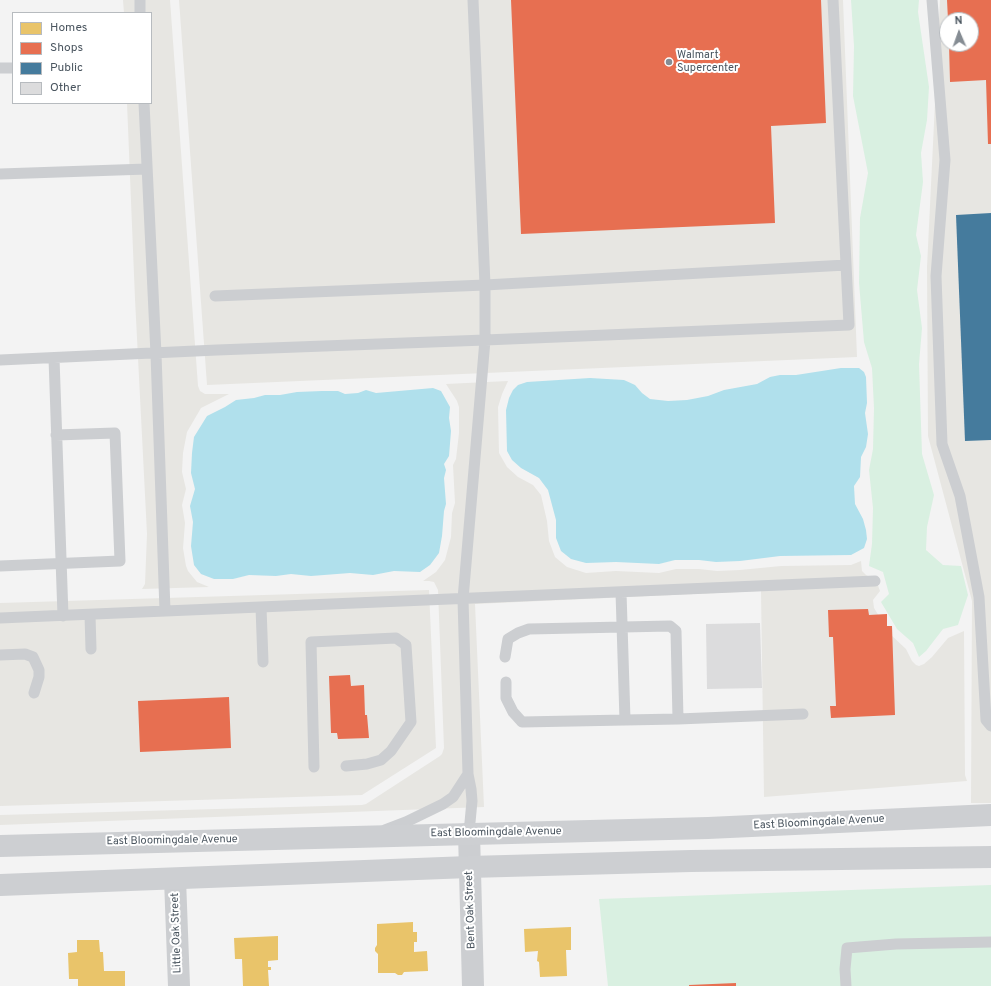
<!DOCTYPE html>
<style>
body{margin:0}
#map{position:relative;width:991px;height:986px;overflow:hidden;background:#f3f3f3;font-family:Overpass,sans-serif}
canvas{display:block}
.legend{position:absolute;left:12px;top:12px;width:140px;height:92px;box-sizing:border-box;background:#fff;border:1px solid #b7bbbf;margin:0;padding:5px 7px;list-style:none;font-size:12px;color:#4a555f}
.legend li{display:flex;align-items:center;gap:8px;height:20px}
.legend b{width:20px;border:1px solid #b7bbbf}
.north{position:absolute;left:939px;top:12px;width:40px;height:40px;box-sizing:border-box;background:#fff;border:1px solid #b7bbbf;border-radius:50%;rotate:358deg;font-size:11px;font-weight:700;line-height:16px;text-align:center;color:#4a555f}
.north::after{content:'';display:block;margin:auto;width:14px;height:18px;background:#858c93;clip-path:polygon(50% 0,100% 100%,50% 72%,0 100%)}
</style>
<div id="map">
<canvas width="991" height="986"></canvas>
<ul class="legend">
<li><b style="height:11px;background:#e9c46a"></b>Homes</li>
<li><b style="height:11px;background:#e76f51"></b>Shops</li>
<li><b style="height:11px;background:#457b9d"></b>Public</li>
<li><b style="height:11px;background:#dcdcdd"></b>Other</li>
</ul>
<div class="north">N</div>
</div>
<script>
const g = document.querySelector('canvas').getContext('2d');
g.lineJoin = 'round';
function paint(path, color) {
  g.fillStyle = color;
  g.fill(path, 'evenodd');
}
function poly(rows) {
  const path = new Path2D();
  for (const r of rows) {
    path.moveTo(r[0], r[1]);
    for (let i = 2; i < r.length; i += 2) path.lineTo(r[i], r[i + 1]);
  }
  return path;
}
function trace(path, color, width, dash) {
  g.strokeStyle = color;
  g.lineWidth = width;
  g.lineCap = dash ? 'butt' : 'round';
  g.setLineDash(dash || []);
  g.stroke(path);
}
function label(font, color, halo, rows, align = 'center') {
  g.font = font + ' Overpass,sans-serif';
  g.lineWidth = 4;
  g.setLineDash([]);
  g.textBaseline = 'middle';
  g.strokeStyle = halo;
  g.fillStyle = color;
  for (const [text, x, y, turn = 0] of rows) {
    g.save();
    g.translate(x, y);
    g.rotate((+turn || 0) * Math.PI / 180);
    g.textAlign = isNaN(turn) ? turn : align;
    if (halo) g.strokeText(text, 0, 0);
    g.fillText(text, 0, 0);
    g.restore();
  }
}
const commercial = poly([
 [123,0,170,0,198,386,200,391,205,394,229,394,201,408,187,432,183,453,182,472,186,489,182,505,185,523,183,548,186,566,188,571,197,582,209,587,142,589,145,584,147,534,135,299,127,103,151,103,151,13,124,13],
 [179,0,843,0,857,357,207,385],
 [940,0,991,0,991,803,971,803,972,601,928,436,927,267],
 [947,20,971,20,971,44,947,44],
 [508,381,502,394,498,407,499,453,507,467,518,477,533,485,541,495,547,521,549,541,555,557,567,567,586,573,616,571,659,573,676,569,699,569,717,571,740,570,781,566,851,565,861,561,862,571,866,575,876,580,880,591,873,600,874,608,890,634,906,649,912,661,916,665,919,666,924,664,932,657,948,638,964,631,965,775,967,781,764,797,761,591,475,604,484,807,0,825,0,815,362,805,366,804,440,756,442,754,444,748,438,590,434,582,429,581,423,581,436,572,445,560,451,537,452,513,455,503,453,465,456,459,459,433,459,407,457,401,446,384],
 [429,590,436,748,362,795,0,806,0,603]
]);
const green = poly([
 [851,0,919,0,918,12,929,87,927,120,921,153,923,182,916,235,921,256,917,290,922,328,919,364,922,454,934,495,927,527,926,550,943,565,961,566,968,595,958,625,943,629,926,651,919,657,913,643,897,629,881,602,889,594,883,572,869,566,872,544,873,508,869,470,873,449,874,408,872,368,864,342,859,283,860,218,868,173,853,96,854,46],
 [991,885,991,986,608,986,599,899]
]);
const water = poly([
 [841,368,859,368,864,372,866,377,867,403,865,413,868,434,866,447,861,457,860,477,854,486,855,504,863,519,866,530,867,539,864,548,851,555,780,556,740,561,716,562,699,560,675,560,659,564,616,562,586,563,571,559,561,551,556,538,556,520,548,490,539,478,521,468,512,460,507,451,506,410,509,398,513,390,518,385,527,382,590,378,624,380,635,385,642,393,650,399,668,401,687,400,708,396,724,390,757,384,770,377,780,375,796,375],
 [433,388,441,391,450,407,449,418,451,431,449,456,444,464,446,470,444,478,446,504,444,511,442,536,439,553,430,565,420,572,394,571,373,575,350,573,311,576,291,574,276,576,249,575,233,579,214,579,201,574,194,565,191,546,193,522,190,506,195,489,191,473,192,453,194,437,207,416,225,407,236,400,254,398,265,395,280,395,297,392,322,391,338,391,345,394,358,393,366,390,376,393]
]);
const homes = poly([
 [413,922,413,932,417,932,417,942,414,942,414,952,427,951,428,971,404,972,402,975,398,975,395,973,378,973,378,954,375,951,375,948,377,945,377,924],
 [571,927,571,950,566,950,567,976,540,977,539,962,537,961,538,951,525,952,524,929],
 [278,936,278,960,268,961,268,967,271,967,271,970,268,970,269,986,243,986,242,959,235,959,234,938],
 [77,940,99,940,100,952,103,952,104,971,125,971,125,986,78,986,78,979,69,979,68,953,77,952]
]);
const shops = poly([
 [511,0,821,0,826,123,771,126,775,223,521,234],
 [947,0,991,0,991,144,988,144,986,80,950,82,949,44,971,44,971,20,948,20],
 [868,609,869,615,887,614,887,626,892,626,895,715,831,718,830,706,836,706,833,637,829,637,828,610],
 [350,675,351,686,364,685,365,715,367,715,369,738,338,739,337,733,331,733,329,676],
 [229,697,231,748,140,752,138,701],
 [736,983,736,986,689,986,689,985]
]);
const public = poly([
 [991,213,991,440,965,441,956,215]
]);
const building = poly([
 [760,623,762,688,707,689,706,624]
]);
const service = poly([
 [140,0,140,13],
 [932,0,945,160,936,276,942,444,960,496,979,597,986,720,991,726],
 [0,68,13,68],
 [144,103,156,354,165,611],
 [0,174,147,169],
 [215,296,485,285,846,265],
 [54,358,63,616],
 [0,360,217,350,485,340,849,325,833,0],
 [0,566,120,561,115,433,56,435],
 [261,607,263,662],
 [90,615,91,649],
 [0,618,875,581],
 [0,655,25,654,33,657,39,670,39,677,34,693],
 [505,657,508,639,518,633,529,629,670,626,676,631,678,719,625,720],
 [506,682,506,698,513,712,522,722,625,720,621,592],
 [678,719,803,714],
 [314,767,311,642,396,638,406,645,411,722,391,751,381,760,367,764,346,766],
 [385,830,406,822,443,804,453,797,468,774],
 [469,833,472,801,471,789,468,774,463,599,485,340,485,285,473,0],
 [846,986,845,969,847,948,896,944,991,942]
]);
const minor = poly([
 [469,833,473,986],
 [175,879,179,986]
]);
const secondary = poly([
 [0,846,708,828,991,815],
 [0,885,469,867,691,861,991,857]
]);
const markers = [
 [669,62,4,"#858c93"]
];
const poiNames = [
 ["Walmart",677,56],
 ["Supercenter",677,69]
];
const streetNames = [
 ["East Bloomingdale Avenue",819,823,-3],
 ["East Bloomingdale Avenue",496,833,-1],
 ["East Bloomingdale Avenue",172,841,-1],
 ["Bent Oak Street",471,910,-92],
 ["Little Oak Street",177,933,-92]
];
paint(commercial, '#e7e6e2');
paint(green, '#d9f0e1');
paint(water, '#b0e0ec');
paint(homes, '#e9c46a');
paint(shops, '#e76f51');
paint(public, '#457b9d');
paint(building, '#dcdcdd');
trace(service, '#ccced1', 11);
trace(minor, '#ccced1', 22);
trace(secondary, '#cdcfd2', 22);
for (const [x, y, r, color] of markers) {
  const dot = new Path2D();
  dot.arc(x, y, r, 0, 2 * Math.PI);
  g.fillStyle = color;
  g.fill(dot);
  trace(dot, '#fff', 1.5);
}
label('11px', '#4a555f', '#fff', poiNames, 'left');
label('11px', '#4a555f', '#fff', streetNames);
</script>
